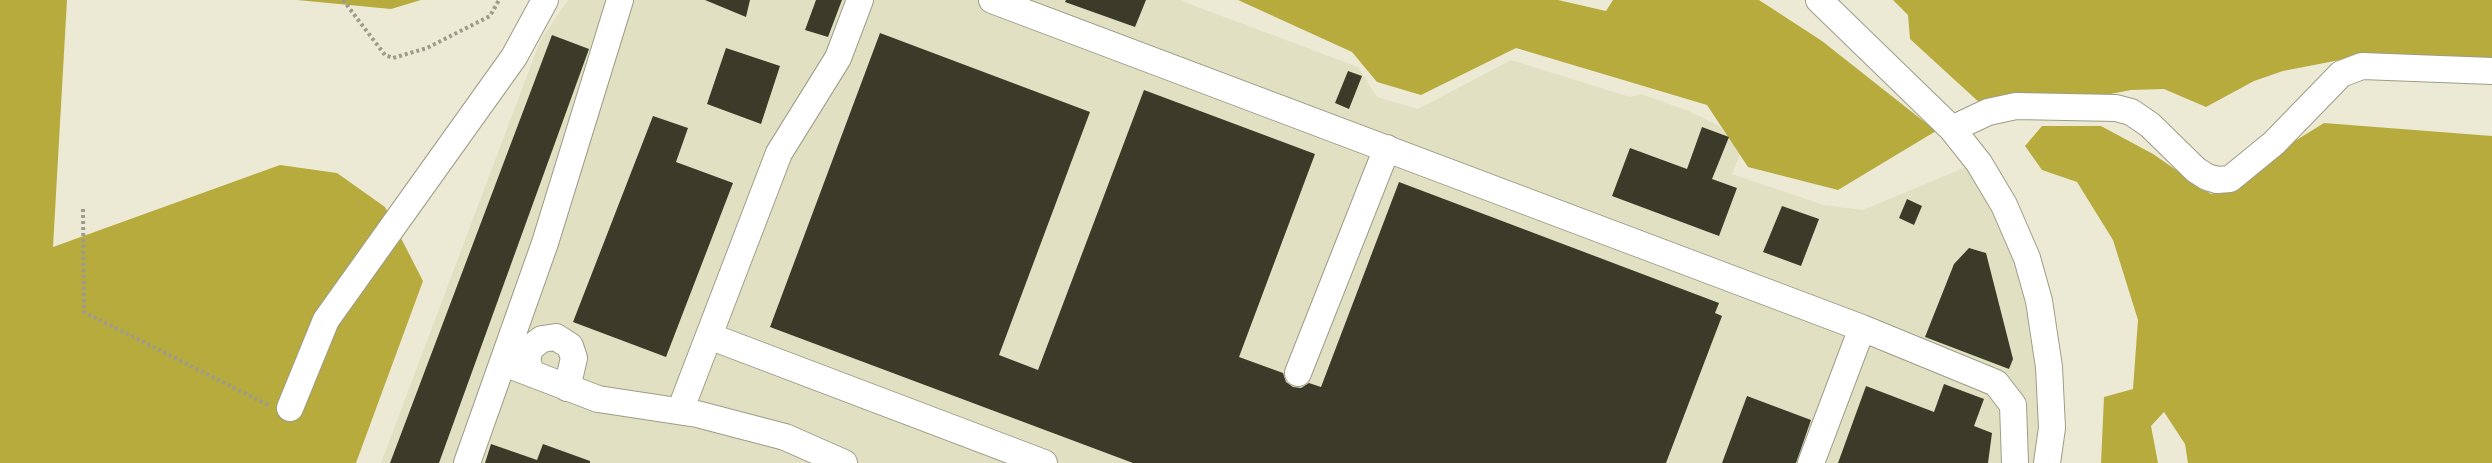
<!DOCTYPE html>
<style>
body{margin:0}
canvas{display:block;background:#ecead5}
</style>
<canvas width="2492" height="463"></canvas>
<script>
const g = document.querySelector('canvas').getContext('2d');
g.lineJoin = 'round';
function paint(path, color) {
  g.fillStyle = color;
  g.fill(path, 'evenodd');
}
function poly(rows) {
  const path = new Path2D();
  for (const r of rows) {
    path.moveTo(r[0], r[1]);
    for (let i = 2; i < r.length; i += 2) path.lineTo(r[i], r[i + 1]);
  }
  return path;
}
function trace(path, color, width, dash) {
  g.strokeStyle = color;
  g.lineWidth = width;
  g.lineCap = dash ? 'butt' : 'round';
  g.setLineDash(dash || []);
  g.stroke(path);
}
const built = poly([
 [568,0,1179,0,1358,67,1377,97,1418,109,1511,60,1630,97,1641,94,1689,111,1719,126,1741,152,1732,174,1824,205,1863,210,1966,167,1984,194,2000,227,2017,271,2034,338,2039,372,2037,463,381,463,540,41]
]);
const forest = poly([
 [0,0,67,0,53,247,280,165,337,173,385,207,423,281,356,463,0,463],
 [297,0,421,0,391,9],
 [1238,0,1558,0,1606,11,1613,0,1759,0,1822,41,1936,131,1838,190,1748,167,1707,105,1516,48,1421,95,1377,82,1352,52],
 [1893,0,2492,0,2492,61,2350,58,2283,71,2254,81,2206,107,2164,89,2131,90,2095,97,1981,104,1910,39,1908,15],
 [2324,123,2492,136,2492,463,2188,463,2185,444,2164,412,2151,426,2158,463,2101,463,2104,397,2133,389,2138,320,2113,240,2077,182,2042,170,2025,146,2042,126,2101,126,2153,154,2211,194,2240,188,2295,141]
]);
const building = poly([
 [705,0,750,0,746,17],
 [816,0,842,0,828,37,805,30],
 [1066,0,1146,0,1135,27,1065,2],
 [880,33,1090,112,999,355,1038,370,1144,90,1315,154,1239,357,1283,373,1286,382,1293,387,1301,388,1309,383,1321,387,1399,182,1719,303,1715,313,1722,316,1666,463,1133,463,770,327],
 [552,35,589,49,439,463,390,463],
 [726,48,780,66,761,124,707,104],
 [1348,71,1362,76,1349,109,1335,103],
 [653,116,688,128,676,162,733,183,666,357,573,322],
 [1702,127,1729,137,1712,179,1737,188,1719,236,1612,196,1630,148,1687,169],
 [1907,199,1922,206,1914,225,1899,218],
 [1782,206,1819,219,1801,266,1763,252],
 [1969,248,1986,253,2013,359,2009,369,1925,337,1954,264],
 [1944,384,1984,399,1974,426,1992,433,1988,463,1838,463,1866,386,1934,412],
 [1747,396,1811,420,1796,463,1722,463],
 [491,444,537,460,543,444,590,461,590,463,485,463]
]);
const path = poly([
 [343,0,385,55,393,58,427,48,490,16,499,0],
 [83,209,84,312,270,406]
]);
const minor = poly([
 [992,0,1862,328,1811,463],
 [1819,0,1952,129,1979,163,2004,205,2027,258,2039,301,2049,367,2052,428,2047,463],
 [1952,129,1988,112,2016,106,2116,108,2131,112,2150,125,2196,170,2207,177,2217,180,2230,179,2274,143,2341,74,2362,66,2492,71],
 [1862,328,1996,383,2013,405,2015,463],
 [709,336,1044,463],
 [504,363,598,399,697,414,785,437,844,463],
 [1298,373,1387,148],
 [532,374,527,361,530,348,542,339,556,337,570,346,574,358,567,388],
 [290,408,326,320,514,57,545,0],
 [680,411,779,153,838,58,860,0],
 [467,463,545,243,620,0]
]);
paint(built, '#e2e0c3');
paint(forest, '#b8ab3e');
paint(building, '#3c3a29');
trace(minor, '#9e9c88', 28);
trace(path, '#9d9c8c', 4, [3, 3]);
trace(minor, '#fff', 26);
</script>
